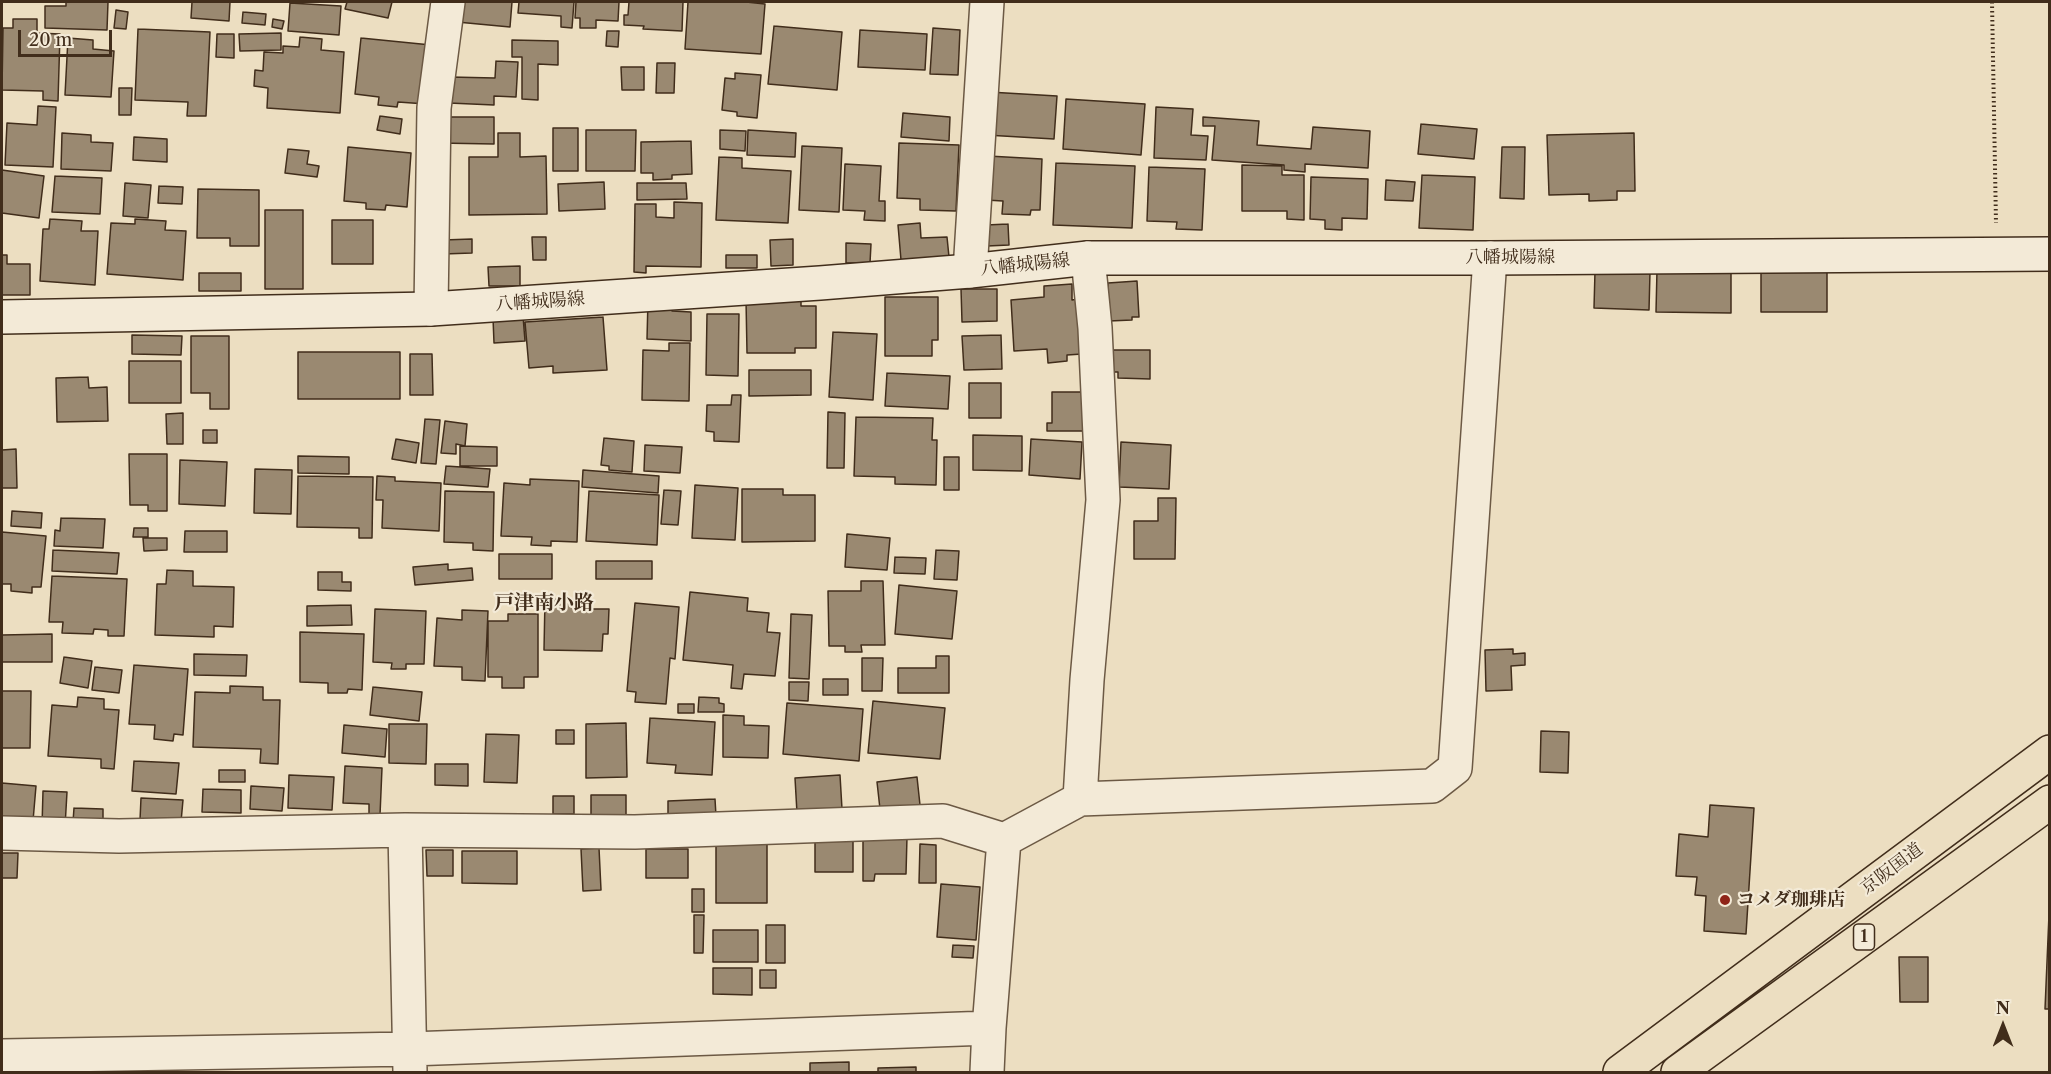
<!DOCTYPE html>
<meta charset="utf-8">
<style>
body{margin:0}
#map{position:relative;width:2051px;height:1074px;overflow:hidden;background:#ecdec1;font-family:"Libre Caslon Text",serif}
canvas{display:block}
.frame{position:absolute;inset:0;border:3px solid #412d1b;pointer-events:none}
.north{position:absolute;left:1973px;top:996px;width:60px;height:60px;-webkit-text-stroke:4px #f3ead7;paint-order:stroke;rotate:0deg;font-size:16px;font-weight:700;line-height:24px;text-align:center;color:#412d1b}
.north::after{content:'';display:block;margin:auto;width:21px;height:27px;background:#412d1b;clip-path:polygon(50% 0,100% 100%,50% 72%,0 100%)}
.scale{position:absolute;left:18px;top:30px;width:94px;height:27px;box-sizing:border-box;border:3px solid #412d1b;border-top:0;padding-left:8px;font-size:18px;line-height:21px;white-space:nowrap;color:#412d1b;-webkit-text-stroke:4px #f3ead7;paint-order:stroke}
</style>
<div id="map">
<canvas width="2051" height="1074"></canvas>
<div class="frame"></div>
<div class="north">N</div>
<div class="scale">20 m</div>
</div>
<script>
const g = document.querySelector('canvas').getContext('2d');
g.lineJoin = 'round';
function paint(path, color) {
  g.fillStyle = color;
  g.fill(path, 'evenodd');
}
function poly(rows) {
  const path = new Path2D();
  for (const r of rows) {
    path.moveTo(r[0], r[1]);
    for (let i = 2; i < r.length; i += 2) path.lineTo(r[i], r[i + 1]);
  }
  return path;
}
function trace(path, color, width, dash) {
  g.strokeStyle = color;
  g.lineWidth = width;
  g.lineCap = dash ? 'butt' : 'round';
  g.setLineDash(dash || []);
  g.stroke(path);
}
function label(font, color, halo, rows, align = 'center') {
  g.font = font + ' "Libre Caslon Text","Noto Serif JP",serif';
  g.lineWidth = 4.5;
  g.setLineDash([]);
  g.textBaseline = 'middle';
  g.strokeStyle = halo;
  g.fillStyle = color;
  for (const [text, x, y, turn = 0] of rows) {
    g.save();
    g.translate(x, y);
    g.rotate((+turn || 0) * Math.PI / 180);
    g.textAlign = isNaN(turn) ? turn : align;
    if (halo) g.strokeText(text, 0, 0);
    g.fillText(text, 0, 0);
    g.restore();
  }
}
const building = poly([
 [66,2,108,2,107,30,45,28,45,6,66,6,66,2],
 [192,2,230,2,229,21,191,18,192,2],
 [347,2,392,2,388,18,345,9,347,2],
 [459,2,512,2,510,27,457,22,459,2],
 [519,2,574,2,572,28,561,27,561,16,518,13,519,2],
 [576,2,619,2,618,21,596,20,596,28,580,28,580,18,575,18,576,2],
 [629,2,683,2,682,31,643,29,644,26,624,25,624,15,628,15,629,2],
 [688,2,746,2,765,4,761,54,685,49,688,2],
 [290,3,341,6,339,35,288,31,290,3],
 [116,10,128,12,126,29,114,28,116,10],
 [243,12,266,14,265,25,242,23,243,12],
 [13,19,37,19,37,33,60,34,58,101,43,100,43,91,2,90,3,28,13,28,13,19],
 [273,19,284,21,282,29,272,27,273,19],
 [774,26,842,32,837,90,768,84,774,26],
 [933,28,960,30,958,75,930,74,933,28],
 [138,29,210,32,206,116,187,116,188,102,135,100,138,29],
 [860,30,927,34,925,70,858,67,860,30],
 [607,31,619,31,618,47,606,46,607,31],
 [281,33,281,50,240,51,239,34,281,33],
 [217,34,234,34,234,58,216,57,217,34],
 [300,37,322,39,321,50,344,52,340,113,267,108,268,88,254,86,255,70,263,71,264,52,283,53,283,46,299,47,300,37],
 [68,38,93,40,93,49,114,51,111,97,65,95,68,38],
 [361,38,431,45,426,104,398,102,397,107,378,105,379,97,355,94,361,38],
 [512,40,558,41,558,65,538,64,538,100,522,99,522,57,512,57,512,40],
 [496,61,518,62,516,97,494,96,494,105,449,103,450,77,495,78,496,61],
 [657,63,675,63,674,93,656,93,657,63],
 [621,67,644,67,644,90,622,90,621,67],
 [735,73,761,75,757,118,737,116,737,112,722,110,725,78,735,79,735,73],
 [119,88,132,88,131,115,119,115,119,88],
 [989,92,1057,96,1054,139,986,135,989,92],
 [1066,99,1145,104,1141,155,1063,149,1066,99],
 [38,106,56,107,53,167,5,165,7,123,37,125,38,106],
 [1156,107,1193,109,1191,135,1208,136,1206,160,1154,158,1156,107],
 [903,113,950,117,949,141,901,137,903,113],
 [380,116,402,119,400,134,377,130,380,116],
 [438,117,494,117,494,144,438,143,438,117],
 [1203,117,1259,121,1257,145,1311,149,1313,127,1370,131,1368,168,1305,164,1305,172,1284,170,1284,165,1212,160,1215,126,1203,126,1203,117],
 [1421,124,1477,129,1474,159,1418,154,1421,124],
 [553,128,578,128,578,171,553,171,553,128],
 [586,130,636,130,635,171,586,171,586,130],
 [720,130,746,131,745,151,720,149,720,130],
 [748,130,796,133,795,157,747,155,748,130],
 [62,133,91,135,91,142,113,143,111,171,61,169,62,133],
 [498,133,520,133,520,157,546,156,547,214,469,215,469,157,498,157,498,133],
 [1634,133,1635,191,1617,191,1617,200,1589,201,1589,194,1549,195,1547,135,1634,133],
 [134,137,167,139,167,162,133,160,134,137],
 [691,141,692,174,672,175,672,179,653,180,653,173,641,173,641,142,691,141],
 [899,143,959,145,956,211,920,210,920,199,897,198,899,143],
 [802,146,842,148,839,212,799,210,802,146],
 [348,147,411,153,407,207,386,205,385,210,366,209,366,203,344,201,348,147],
 [1502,147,1525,147,1524,199,1500,198,1502,147],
 [288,149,309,151,307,164,319,166,317,177,285,173,288,149],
 [988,156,1042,159,1040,210,1031,210,1030,215,1002,214,1003,201,986,200,988,156],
 [719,157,742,158,742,168,791,171,788,223,716,220,719,157],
 [1056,163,1135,166,1132,228,1053,225,1056,163],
 [845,164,881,166,879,201,885,201,885,221,864,220,865,211,843,210,845,164],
 [1242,165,1282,166,1282,175,1304,175,1304,220,1287,219,1287,211,1242,211,1242,165],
 [1149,167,1205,169,1202,230,1176,229,1177,222,1147,221,1149,167],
 [2,170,44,176,39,218,2,213,2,170],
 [1422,175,1475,177,1473,230,1419,228,1422,175],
 [55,176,102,178,100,214,52,212,55,176],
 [1311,177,1368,179,1367,219,1342,218,1342,230,1325,229,1325,220,1310,219,1311,177],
 [1386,180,1415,182,1413,201,1385,200,1386,180],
 [604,182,605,209,559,211,558,184,604,182],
 [125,183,151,185,148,218,123,216,125,183],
 [637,183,686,183,687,199,637,200,637,183],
 [159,186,183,187,182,204,158,203,159,186],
 [198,189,259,190,259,246,230,246,230,238,197,238,198,189],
 [674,202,702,203,701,267,646,266,646,273,634,272,635,204,656,204,656,217,674,218,674,202],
 [265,210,303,210,303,289,265,289,265,210],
 [50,219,82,221,81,231,98,231,95,285,40,281,43,229,49,229,50,219],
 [135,219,166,221,165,230,186,231,183,280,107,274,111,223,135,224,135,219],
 [332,220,373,220,373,264,332,264,332,220],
 [920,223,921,238,947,237,949,257,901,260,898,225,920,223],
 [1008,224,1009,245,987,246,986,225,1008,224],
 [532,237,546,237,546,260,533,260,532,237],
 [472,239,472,253,443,254,443,240,472,239],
 [793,239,793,265,771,266,770,240,793,239],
 [846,243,871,244,870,263,846,263,846,243],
 [2,255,7,255,7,264,30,264,30,295,2,295,2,255],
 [726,255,757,255,757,268,726,268,726,255],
 [520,266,520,286,489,286,488,267,520,266],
 [1657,270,1731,270,1731,313,1656,312,1657,270],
 [1761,270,1827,270,1827,312,1761,312,1761,270],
 [1595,271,1650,272,1649,310,1594,308,1595,271],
 [199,273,241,273,241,291,199,291,199,273],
 [1137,281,1139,317,1132,317,1132,320,1109,321,1108,283,1137,281],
 [1072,284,1072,300,1078,299,1082,354,1067,355,1067,361,1048,363,1047,349,1014,351,1011,300,1044,297,1044,286,1072,284],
 [961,289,997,289,997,321,962,322,961,289],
 [885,297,938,297,938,340,932,340,932,356,885,356,885,297],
 [648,300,672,301,672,311,691,312,691,341,647,339,648,300],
 [746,300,801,300,801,306,816,306,816,348,795,348,795,353,747,353,746,300],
 [707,314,739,314,738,376,706,375,707,314],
 [523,316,525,341,494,343,493,318,523,316],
 [603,317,607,370,553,373,553,366,529,368,525,322,603,317],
 [833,332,877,334,873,400,829,397,833,332],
 [132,335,182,336,181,355,132,354,132,335],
 [1001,335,1002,369,964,370,962,336,1001,335],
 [191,336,229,336,229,409,210,409,210,393,191,393,191,336],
 [669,343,690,343,689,401,642,400,643,350,669,351,669,343],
 [1111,350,1150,350,1150,379,1118,378,1118,372,1111,372,1111,350],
 [298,352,400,352,400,399,298,399,298,352],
 [410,354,432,354,433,395,410,395,410,354],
 [129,361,181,361,181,403,129,403,129,361],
 [749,370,811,370,811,395,749,396,749,370],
 [887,373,950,376,948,409,885,406,887,373],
 [88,377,89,388,107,387,108,421,57,422,56,378,88,377],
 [969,383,1001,383,1001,418,969,418,969,383],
 [1052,392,1084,392,1084,431,1047,431,1047,423,1052,423,1052,392],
 [732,395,741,395,739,442,714,441,714,432,706,431,707,405,731,405,732,395],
 [828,412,845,413,844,468,827,468,828,412],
 [183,413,183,444,167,444,166,414,183,413],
 [856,417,933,418,932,440,937,440,936,485,895,484,895,477,854,476,856,417],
 [425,419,440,420,436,464,421,463,425,419],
 [445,421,467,424,465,446,456,444,456,454,441,453,445,421],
 [203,430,217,430,217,443,203,443,203,430],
 [973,435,1022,436,1022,471,973,470,973,435],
 [604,438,634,441,632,472,609,470,609,466,601,465,604,438],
 [396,439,419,443,416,463,392,459,396,439],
 [1031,439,1082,442,1080,479,1029,475,1031,439],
 [1121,442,1171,445,1169,489,1119,487,1121,442],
 [645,445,682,447,680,473,644,471,645,445],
 [460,446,497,447,497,466,460,466,460,446],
 [16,449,17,488,2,488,2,450,16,449],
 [129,454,167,454,167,511,148,511,148,505,130,505,129,454],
 [298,456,349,457,349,474,298,473,298,456],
 [944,457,959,457,959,490,944,490,944,457],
 [180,460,227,462,225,506,179,504,180,460],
 [446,466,490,469,488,487,444,484,446,466],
 [255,469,292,470,291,514,254,513,255,469],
 [583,470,659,476,658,493,582,487,583,470],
 [298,476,373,477,372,538,359,538,359,528,297,527,298,476],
 [377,476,395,477,395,481,441,483,439,531,382,528,383,500,376,500,377,476],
 [530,479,579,481,577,542,551,541,551,546,531,545,532,537,501,536,504,483,530,485,530,479],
 [695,485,738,488,735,540,692,538,695,485],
 [742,489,783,489,783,495,815,495,815,541,742,542,742,489],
 [664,490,681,491,678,525,661,524,664,490],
 [445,491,494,492,493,551,473,550,473,543,444,542,445,491],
 [589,491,659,495,657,545,586,541,589,491],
 [1158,498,1176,498,1175,559,1134,559,1134,521,1158,521,1158,498],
 [12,511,42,513,41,528,11,526,12,511],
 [61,518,105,519,103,548,54,546,55,530,60,531,61,518],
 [134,528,148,528,148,537,133,537,134,528],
 [185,531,227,531,227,552,184,552,185,531],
 [2,532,46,536,41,587,32,587,32,593,11,591,11,584,2,584,2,532],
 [847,534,890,538,887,570,845,567,847,534],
 [143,538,167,538,167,550,144,551,143,538],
 [53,550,119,553,117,574,52,571,53,550],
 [936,550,959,551,957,580,934,579,936,550],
 [499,554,552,554,552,579,499,579,499,554],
 [895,557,926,558,925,574,894,573,895,557],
 [596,561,652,561,652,579,596,579,596,561],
 [448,564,448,570,472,568,473,580,415,585,413,567,448,564],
 [167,570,193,571,193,586,234,587,233,627,214,626,214,637,155,635,157,584,166,584,167,570],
 [318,572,342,572,342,582,351,582,351,591,318,590,318,572],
 [52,576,127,579,124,636,108,636,108,630,94,629,93,634,62,633,63,622,49,622,52,576],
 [861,581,883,581,885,645,861,645,862,652,845,652,845,646,829,646,828,591,861,591,861,581],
 [899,585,957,591,952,639,895,634,899,585],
 [690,592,748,598,747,611,769,613,767,632,780,633,775,676,744,674,742,689,731,688,733,665,683,660,690,592],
 [545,599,588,600,588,609,609,609,608,634,603,634,602,651,544,650,545,599],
 [635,603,679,607,675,659,670,658,666,704,635,702,636,692,627,691,635,603],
 [351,605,352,625,307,626,307,606,351,605],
 [375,609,426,611,424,664,406,664,406,669,391,669,392,663,373,662,375,609],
 [462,610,488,611,485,681,462,680,462,667,434,666,437,618,462,620,462,610],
 [508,614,538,614,538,677,524,677,524,688,502,688,502,677,488,677,488,621,508,621,508,614],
 [791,614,812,615,809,679,789,678,791,614],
 [300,632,364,634,362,690,348,689,347,693,328,693,328,683,300,682,300,632],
 [52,634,52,662,2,662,2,635,52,634],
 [1513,649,1513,654,1525,653,1525,665,1511,666,1512,690,1486,691,1485,650,1513,649],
 [194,654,247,655,246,676,194,675,194,654],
 [936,656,949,656,949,693,898,693,898,668,936,668,936,656],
 [64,657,92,661,88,688,60,683,64,657],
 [862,658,883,658,882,691,862,691,862,658],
 [134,665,188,669,183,735,174,734,173,741,154,739,155,725,129,724,134,665],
 [95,667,122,670,119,693,92,690,95,667],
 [823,679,848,679,848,695,823,695,823,679],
 [789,682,809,682,808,701,789,700,789,682],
 [230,686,263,687,263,700,280,700,278,764,260,763,261,749,193,747,195,692,230,693,230,686],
 [373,687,422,692,419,721,370,715,373,687],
 [2,691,31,691,30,748,2,748,2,691],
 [78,697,104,699,104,709,119,710,114,769,101,768,101,759,48,756,52,705,77,707,78,697],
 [699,697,719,698,719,703,724,704,724,712,698,712,699,697],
 [873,701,945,708,940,759,868,753,873,701],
 [787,703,863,709,859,761,783,754,787,703],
 [678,704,694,704,694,713,678,713,678,704],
 [723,715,744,716,744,725,769,726,768,758,723,757,723,715],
 [650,718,715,722,712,775,675,773,676,765,647,763,650,718],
 [626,723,627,777,586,778,586,724,626,723],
 [389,724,427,724,426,764,389,763,389,724],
 [344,725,387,729,385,757,342,753,344,725],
 [556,730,574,730,574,744,556,744,556,730],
 [1541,731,1569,732,1568,773,1540,772,1541,731],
 [486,734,519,735,517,783,484,782,486,734],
 [134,761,179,763,176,794,132,791,134,761],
 [435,764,468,764,468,786,435,785,435,764],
 [345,766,382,768,380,815,369,814,369,804,343,803,345,766],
 [219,770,245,770,245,782,219,782,219,770],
 [289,775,334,777,332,810,288,808,289,775],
 [840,775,842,809,797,813,795,778,840,775],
 [917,777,920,805,880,809,877,782,917,777],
 [2,783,36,786,33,821,2,819,2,783],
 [251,786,284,788,282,811,250,809,251,786],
 [203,789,241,790,241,813,202,812,203,789],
 [43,791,67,792,65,827,42,826,43,791],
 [591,795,626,795,626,818,591,818,591,795],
 [553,796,574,796,574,814,553,814,553,796],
 [141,798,183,800,181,822,140,820,141,798],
 [715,799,716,816,668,818,668,801,715,799],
 [1710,805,1754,808,1746,934,1704,931,1706,896,1695,895,1697,877,1676,876,1679,834,1708,837,1710,805],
 [74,808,103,809,103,822,73,822,74,808],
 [863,836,907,837,906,874,875,874,874,881,863,881,863,836],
 [815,841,853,841,853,872,815,872,815,841],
 [716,844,767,844,767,903,716,903,716,844],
 [920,844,936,845,936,883,919,883,920,844],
 [599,848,601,890,583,891,581,849,599,848],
 [646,849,688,849,688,878,646,878,646,849],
 [426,850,453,850,453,876,427,876,426,850],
 [462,851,517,851,517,884,462,883,462,851],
 [2,853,18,853,17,878,2,878,2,853],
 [941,884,980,887,976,940,937,937,941,884],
 [692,889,704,889,704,912,692,912,692,889],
 [2050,891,2050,1009,2045,1009,2050,891],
 [694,915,704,915,703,953,694,953,694,915],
 [766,925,785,925,785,963,766,963,766,925],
 [713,930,758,930,758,962,713,962,713,930],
 [953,945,974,946,973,958,952,957,953,945],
 [1899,957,1928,957,1928,1002,1900,1002,1899,957],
 [713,968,752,968,752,995,713,994,713,968],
 [760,970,776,970,776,988,760,988,760,970],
 [849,1062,849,1072,806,1072,810,1072,810,1063,849,1062],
 [916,1067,916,1072,878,1072,878,1068,916,1067]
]);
const path = poly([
 [1992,2,1996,223]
]);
const minor = poly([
 [970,271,987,2],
 [431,309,434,108,448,2],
 [1080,799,1087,680,1103,500,1095,328,1088,258],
 [405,830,410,1072],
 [2,833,119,836,405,830,635,832,943,821,1004,840,1080,799,1432,786,1455,768,1490,258],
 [2,1056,410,1049,989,1028],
 [987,1072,989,1028,1004,840]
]);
const secondary = poly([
 [2,317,431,309,820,283,970,271,1088,258,1490,258,2050,254]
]);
const trunk = poly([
 [1620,1072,2050,752],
 [1678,1072,2050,802]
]);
const markers = [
 [1725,900,6,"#8f2418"]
];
const shields = [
 [1864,937,21]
];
const shieldNames = [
 ["1",1864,937]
];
const streetNames = [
 ["八幡城陽線",1510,258],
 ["八幡城陽線",1025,265,-6],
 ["八幡城陽線",540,302,-4],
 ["京阪国道",1892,869,-37]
];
const poiNames = [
 ["コメダ珈琲店",1737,900]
];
const neighbourhoodNames = [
 ["戸津南小路",544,603]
];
paint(building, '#9a8971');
trace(building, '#412d1b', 1.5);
trace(minor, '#6c5944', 36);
trace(secondary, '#412d1b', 36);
trace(trunk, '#412d1b', 36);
trace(path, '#412d1b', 4, [1.5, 3]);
trace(minor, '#f3ead7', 33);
trace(secondary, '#f3ead7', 33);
trace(trunk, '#ecdec1', 33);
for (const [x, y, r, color] of markers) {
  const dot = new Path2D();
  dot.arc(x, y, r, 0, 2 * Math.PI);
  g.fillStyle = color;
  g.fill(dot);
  trace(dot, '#f3ead7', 2);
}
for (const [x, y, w] of shields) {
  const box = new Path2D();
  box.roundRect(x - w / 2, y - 13, w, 26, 4.5);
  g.fillStyle = '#f3ead7';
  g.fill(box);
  trace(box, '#412d1b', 1.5);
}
label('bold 16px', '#412d1b', null, shieldNames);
label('18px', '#412d1b', '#f3ead7', streetNames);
label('bold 18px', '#412d1b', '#f3ead7', poiNames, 'left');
label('bold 20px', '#412d1b', '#f3ead7', neighbourhoodNames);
</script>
